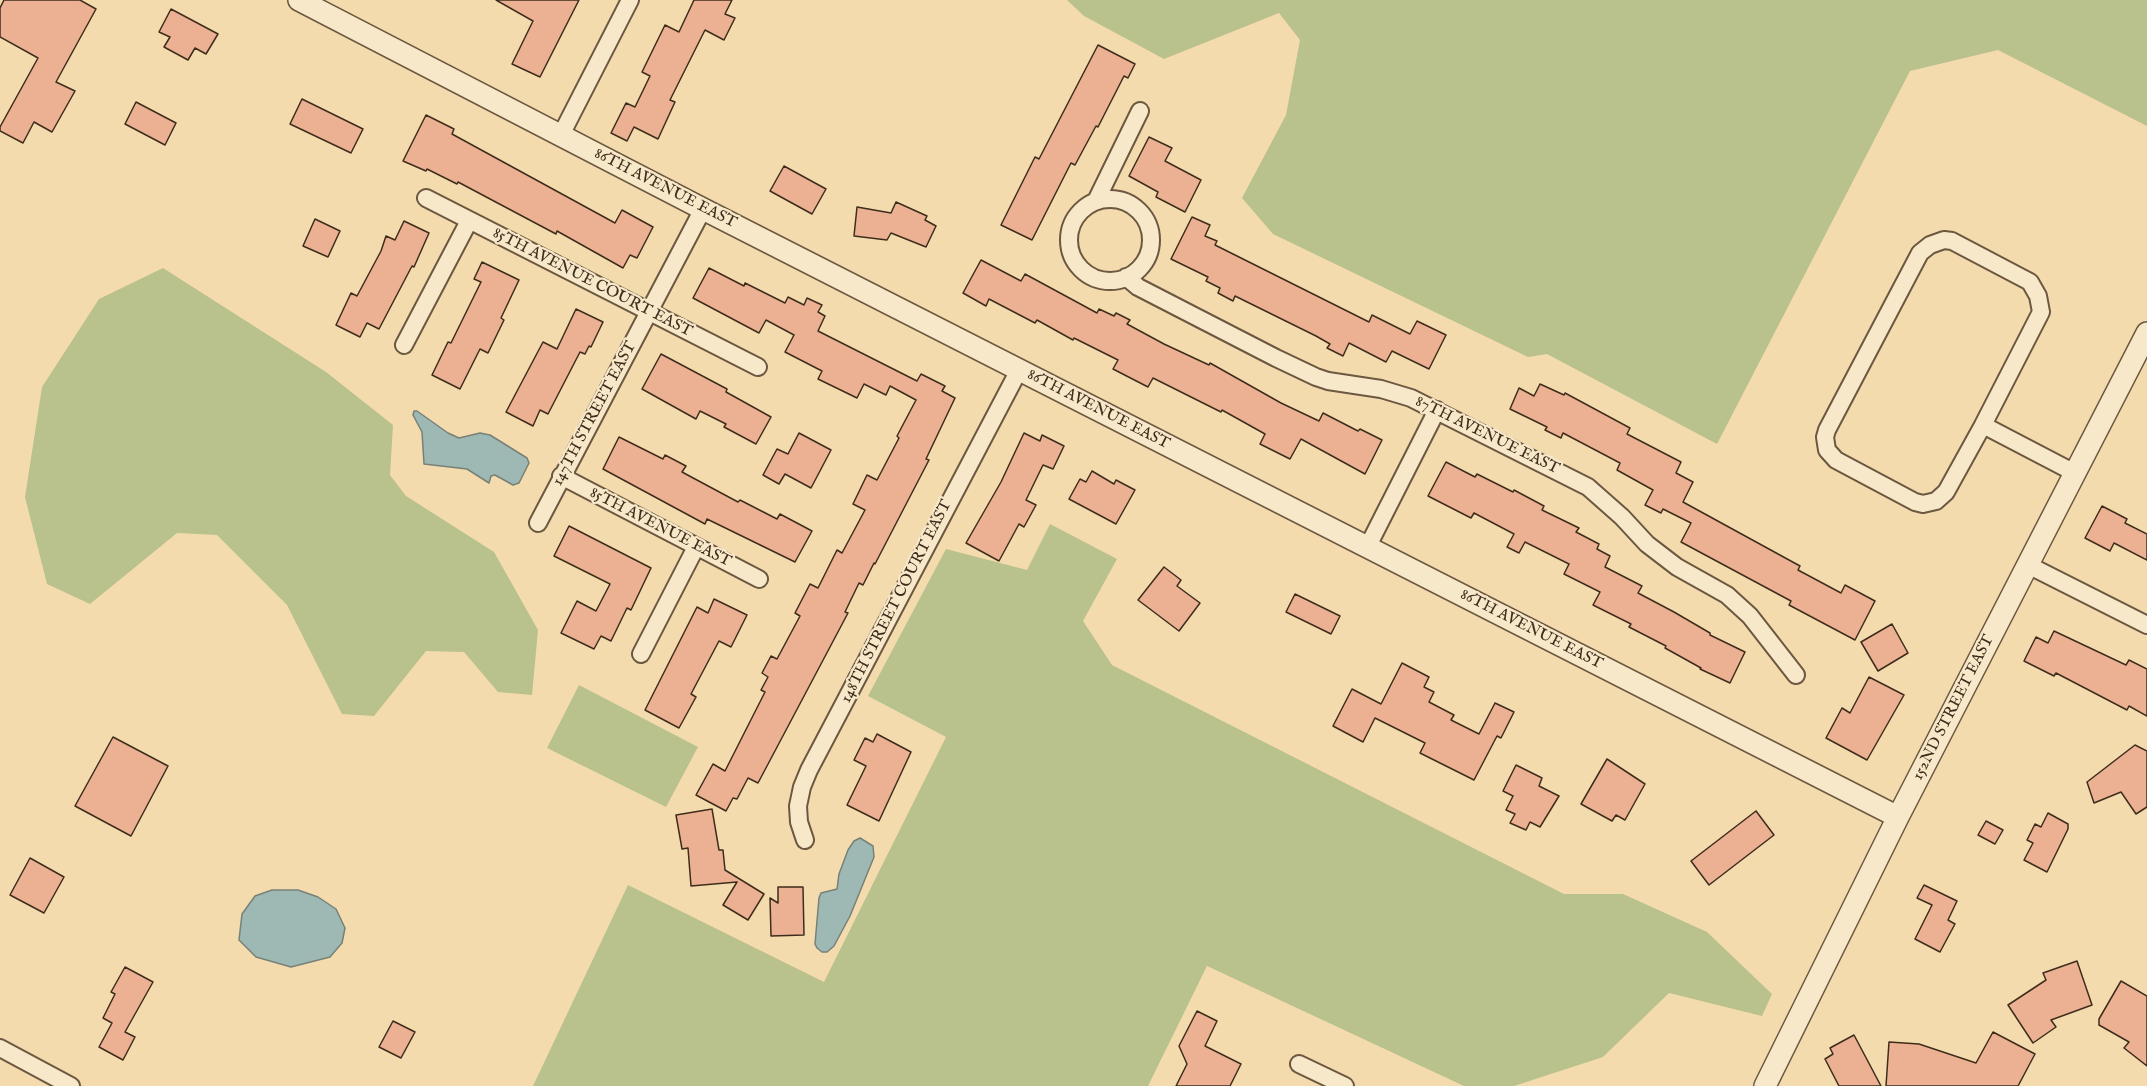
<!DOCTYPE html>
<style>
body{margin:0}
canvas{display:block;background:#f4dbae}
</style>
<canvas width="2147" height="1086"></canvas>
<script>
const g = document.querySelector('canvas').getContext('2d');
g.lineJoin = 'round';
function paint(path, color) {
  g.fillStyle = color;
  g.fill(path, 'evenodd');
}
function poly(rows) {
  const path = new Path2D();
  for (const r of rows) {
    if (r.length === 3) {
      path.moveTo(r[0] + r[2], r[1]);
      path.arc(r[0], r[1], r[2], 0, 2 * Math.PI);
      continue;
    }
    path.moveTo(r[0], r[1]);
    for (let i = 2; i < r.length; i += 2) path.lineTo(r[i], r[i + 1]);
  }
  return path;
}
function trace(path, color, width, dash) {
  g.strokeStyle = color;
  g.lineWidth = width;
  g.lineCap = dash ? 'butt' : 'round';
  g.setLineDash(dash || []);
  g.stroke(path);
}
function label(font, color, halo, rows, align = 'center') {
  g.font = font + ' "IM FELL English",serif';
  g.lineWidth = 4.5;
  g.setLineDash([]);
  g.textBaseline = 'middle';
  g.strokeStyle = halo;
  g.fillStyle = color;
  for (const [text, x, y, turn = 0] of rows) {
    g.save();
    g.translate(x, y);
    g.rotate((+turn || 0) * Math.PI / 180);
    g.textAlign = isNaN(turn) ? turn : align;
    if (halo) g.strokeText(text, 0, 0);
    g.fillText(text, 0, 0);
    g.restore();
  }
}
const green = poly([
 [1067,0,2147,0,2147,126,1998,50,1910,71,1717,444,1547,354,1528,357,1273,234,1242,198,1286,115,1300,40,1279,13,1164,59,1084,16],
 [163,268,326,372,393,425,390,475,406,496,494,552,538,630,532,695,498,692,464,652,426,651,374,716,342,714,287,605,217,535,177,533,90,604,47,584,25,497,42,387,99,299],
 [1050,524,1117,559,1083,621,1112,665,1564,894,1623,894,1707,932,1772,994,1762,1016,1669,993,1603,1057,1514,1086,1464,1086,1207,966,1148,1086,533,1086,628,885,824,982,946,737,868,696,946,549,1027,570],
 [579,685,698,747,666,807,547,748]
]);
const water = poly([
 [414,411,417,411,448,433,459,438,480,433,490,435,527,458,529,463,519,483,513,485,495,475,491,476,489,483,467,469,424,464,422,432,413,415,414,411],
 [860,838,873,846,874,857,850,916,834,946,827,952,822,952,817,948,815,944,819,898,821,893,837,889,839,874,848,850,854,841,860,838],
 [272,890,298,890,318,897,336,909,345,928,342,943,330,957,291,967,256,957,239,940,242,914,255,896,272,890]
]);
const building = poly([
 [4,0,80,0,96,9,56,82,75,91,52,132,34,122,23,143,0,131,0,127,38,58,0,37,0,8,4,0],
 [496,0,579,0,540,77,512,64,533,21,496,0],
 [694,0,732,0,725,14,735,18,724,40,705,30,670,100,675,102,658,139,634,127,627,141,611,133,626,103,635,107,650,76,642,72,665,25,679,32,694,0],
 [171,9,218,34,206,54,195,48,188,60,164,47,170,37,159,32,171,9],
 [1098,45,1135,64,1128,78,1124,76,1098,127,1096,126,1075,165,1071,163,1032,240,1001,225,1035,157,1039,159,1098,45],
 [302,99,363,129,351,153,290,124,302,99],
 [136,102,176,123,165,145,125,124,136,102],
 [426,115,454,129,452,134,615,223,622,210,653,227,637,258,630,255,623,268,557,231,556,234,458,182,457,184,427,169,426,171,403,161,426,115],
 [1149,137,1172,148,1165,161,1201,180,1185,212,1156,197,1158,192,1129,176,1149,137],
 [784,166,826,189,812,214,770,191,784,166],
 [896,202,927,216,925,220,936,226,926,247,891,233,887,240,854,236,857,207,891,213,896,202],
 [1192,217,1210,225,1205,236,1217,241,1215,245,1369,322,1372,315,1410,334,1417,321,1446,335,1429,369,1392,351,1386,362,1349,343,1343,356,1327,348,1330,344,1316,336,1235,296,1233,301,1218,293,1220,288,1206,281,1208,277,1171,259,1192,217],
 [315,219,340,231,328,257,303,246,315,219],
 [404,221,429,233,414,267,412,266,379,329,367,323,360,337,336,325,351,293,357,296,381,251,386,236,395,240,404,221],
 [981,260,1021,281,1025,274,1097,313,1099,309,1114,316,1116,313,1130,320,1127,324,1164,344,1209,365,1210,363,1281,403,1319,421,1323,413,1358,431,1360,429,1382,440,1365,474,1301,439,1290,459,1260,444,1265,434,1222,410,1221,412,1153,378,1148,387,1113,369,1118,360,1074,338,1073,340,1037,320,1035,323,989,299,986,306,963,293,981,260],
 [482,262,519,280,501,318,504,320,488,353,480,349,460,389,432,375,448,342,451,343,481,282,474,279,482,262],
 [709,268,744,286,745,283,785,303,788,297,804,305,807,298,822,305,818,312,825,316,818,331,917,381,921,374,945,386,942,391,955,398,926,459,929,460,875,564,874,563,863,585,859,583,845,612,848,613,758,783,748,778,737,799,733,798,726,811,696,795,713,764,725,771,765,692,761,690,768,677,762,673,771,656,777,659,800,616,795,613,810,584,818,588,837,550,842,553,865,510,853,504,867,475,877,480,899,438,897,436,916,400,890,386,886,395,864,384,857,398,818,379,822,371,785,352,794,335,766,320,759,333,693,298,709,268],
 [576,309,603,322,591,347,589,346,585,354,580,352,548,414,540,410,533,426,506,412,543,342,557,349,576,309],
 [661,354,727,389,726,392,771,417,756,444,724,427,726,424,700,411,696,419,642,389,661,354],
 [1540,384,1564,395,1565,393,1630,428,1627,434,1681,462,1676,473,1693,482,1683,502,1800,566,1798,570,1841,593,1845,585,1875,601,1855,640,1789,605,1791,601,1681,542,1691,523,1663,509,1661,513,1645,505,1653,490,1617,470,1620,463,1563,433,1561,438,1545,430,1547,427,1510,409,1519,388,1534,396,1540,384],
 [799,433,831,450,811,488,785,474,779,484,763,475,777,449,788,454,799,433],
 [1024,433,1040,441,1042,435,1064,446,1053,469,1043,465,1026,500,1036,505,1024,527,1019,524,999,561,966,543,1001,482,1024,433],
 [619,437,663,459,665,455,686,466,682,472,738,502,740,500,777,519,780,514,812,531,795,562,707,519,705,524,603,469,619,437],
 [1446,462,1475,477,1477,474,1513,492,1514,490,1544,506,1542,510,1579,528,1576,532,1599,544,1597,549,1610,556,1605,567,1642,586,1638,593,1674,612,1710,633,1710,635,1745,652,1730,683,1700,669,1701,668,1665,648,1666,646,1629,627,1631,624,1593,605,1600,592,1564,574,1569,564,1525,542,1519,553,1507,547,1514,534,1474,513,1471,518,1428,496,1446,462],
 [1092,471,1114,484,1116,480,1135,490,1116,524,1069,499,1080,479,1086,482,1092,471],
 [2102,506,2127,519,2125,523,2147,534,2147,560,2114,543,2110,551,2085,538,2102,506],
 [569,526,651,568,631,610,627,608,611,641,601,636,594,649,561,633,577,601,596,611,610,584,554,556,569,526],
 [1164,567,1181,580,1177,586,1200,603,1179,631,1138,600,1164,567],
 [1295,594,1340,616,1331,634,1286,612,1295,594],
 [714,599,747,615,731,647,719,641,691,694,696,697,679,728,645,710,697,607,708,613,714,599],
 [1892,624,1908,653,1878,671,1861,642,1892,624],
 [2054,631,2126,665,2129,660,2147,669,2147,716,2129,706,2127,710,2056,673,2054,676,2024,661,2036,637,2048,643,2054,631],
 [1402,663,1429,677,1424,687,1434,692,1429,702,1454,715,1451,720,1479,734,1495,703,1514,712,1501,738,1497,736,1474,780,1420,753,1425,743,1375,718,1363,742,1333,726,1352,689,1381,704,1402,663],
 [1869,677,1904,695,1867,760,1826,738,1842,708,1850,713,1869,677],
 [877,734,911,752,879,821,847,805,866,766,854,760,865,738,873,742,877,734],
 [113,737,168,766,131,836,75,806,113,737],
 [2135,745,2147,751,2147,807,2136,814,2121,792,2094,803,2087,782,2135,745],
 [1607,759,1645,784,1625,820,1616,815,1612,821,1581,804,1607,759],
 [1516,765,1542,778,1539,786,1559,796,1540,827,1530,822,1526,830,1510,823,1515,814,1506,810,1513,796,1503,791,1516,765],
 [712,809,719,850,723,850,725,870,764,894,748,920,723,905,737,882,691,886,688,848,682,849,676,815,712,809],
 [1756,811,1774,835,1709,885,1691,861,1756,811],
 [2048,813,2068,824,2068,829,2047,872,2024,860,2033,843,2027,840,2035,824,2041,827,2048,813],
 [1986,821,2003,830,1995,844,1978,835,1986,821],
 [30,858,64,877,44,913,10,895,30,858],
 [1924,885,1957,901,1948,920,1955,924,1940,952,1915,939,1932,905,1917,898,1924,885],
 [778,887,803,887,804,935,771,936,770,898,778,903,778,887],
 [2077,961,2092,1005,2051,1020,2056,1027,2033,1043,2008,1005,2046,980,2043,973,2077,961],
 [125,967,153,982,125,1032,135,1037,123,1060,99,1047,112,1023,103,1018,115,994,111,992,125,967],
 [2121,981,2147,996,2147,1066,2124,1048,2129,1042,2099,1025,2099,1019,2121,981],
 [1197,1011,1217,1021,1205,1046,1241,1064,1230,1086,1176,1086,1187,1064,1179,1046,1197,1011],
 [393,1021,415,1032,401,1058,379,1047,393,1021],
 [1993,1032,2035,1054,2018,1086,1886,1086,1889,1042,1919,1044,1976,1063,1993,1032],
 [1854,1035,1881,1086,1839,1086,1825,1059,1833,1054,1830,1048,1854,1035]
]);
const minor = poly([
 [561,135,630,0],
 [426,198,758,367],
 [1110,240,41],
 [1096,201,1140,111],
 [1944,240,1952,241,2030,282,2038,296,2041,312,1983,425,1946,492,1936,501,1923,504,1915,502,1836,460,1827,450,1825,437,1827,430,1920,253,1930,245,1944,240],
 [1126,277,1138,287,1276,358,1316,377,1328,381,1381,389,1411,398,1588,487,1622,517,1647,544,1677,567,1727,595,1750,616,1796,675],
 [404,345,469,221],
 [1983,425,2075,473],
 [561,476,759,579],
 [538,523,703,209],
 [1368,546,1437,410],
 [2028,565,2147,625],
 [641,654,696,547],
 [805,840,799,822,798,806,802,787,809,770,1019,370],
 [0,1048,71,1086],
 [1299,1064,1345,1086]
]);
const tertiary = poly([
 [299,0,703,209,1898,817],
 [1765,1086,1898,817,2147,333]
]);
const streetNames = [
 ["86TH AVENUE EAST",665,189,27],
 ["85TH AVENUE COURT EAST",592,283,27],
 ["86TH AVENUE EAST",1098,410,27],
 ["147TH STREET EAST",595,414,-62],
 ["87TH AVENUE EAST",1487,436,26],
 ["85TH AVENUE EAST",660,528,27],
 ["148TH STREET COURT EAST",897,602,-63],
 ["86TH AVENUE EAST",1531,630,27],
 ["152ND STREET EAST",1954,708,-63]
];
paint(green, '#b9c18c');
paint(water, '#9eb9b3');
trace(water, '#788177', 1.5);
paint(building, '#ecb193');
trace(building, '#3f2d1c', 1.5);
trace(minor, '#6c5840', 20);
trace(tertiary, '#6c5840', 24);
trace(minor, '#f8e8ca', 16);
trace(tertiary, '#f8e8ca', 21);
label('16px', '#3f2d1c', '#f8e8ca', streetNames);
</script>
